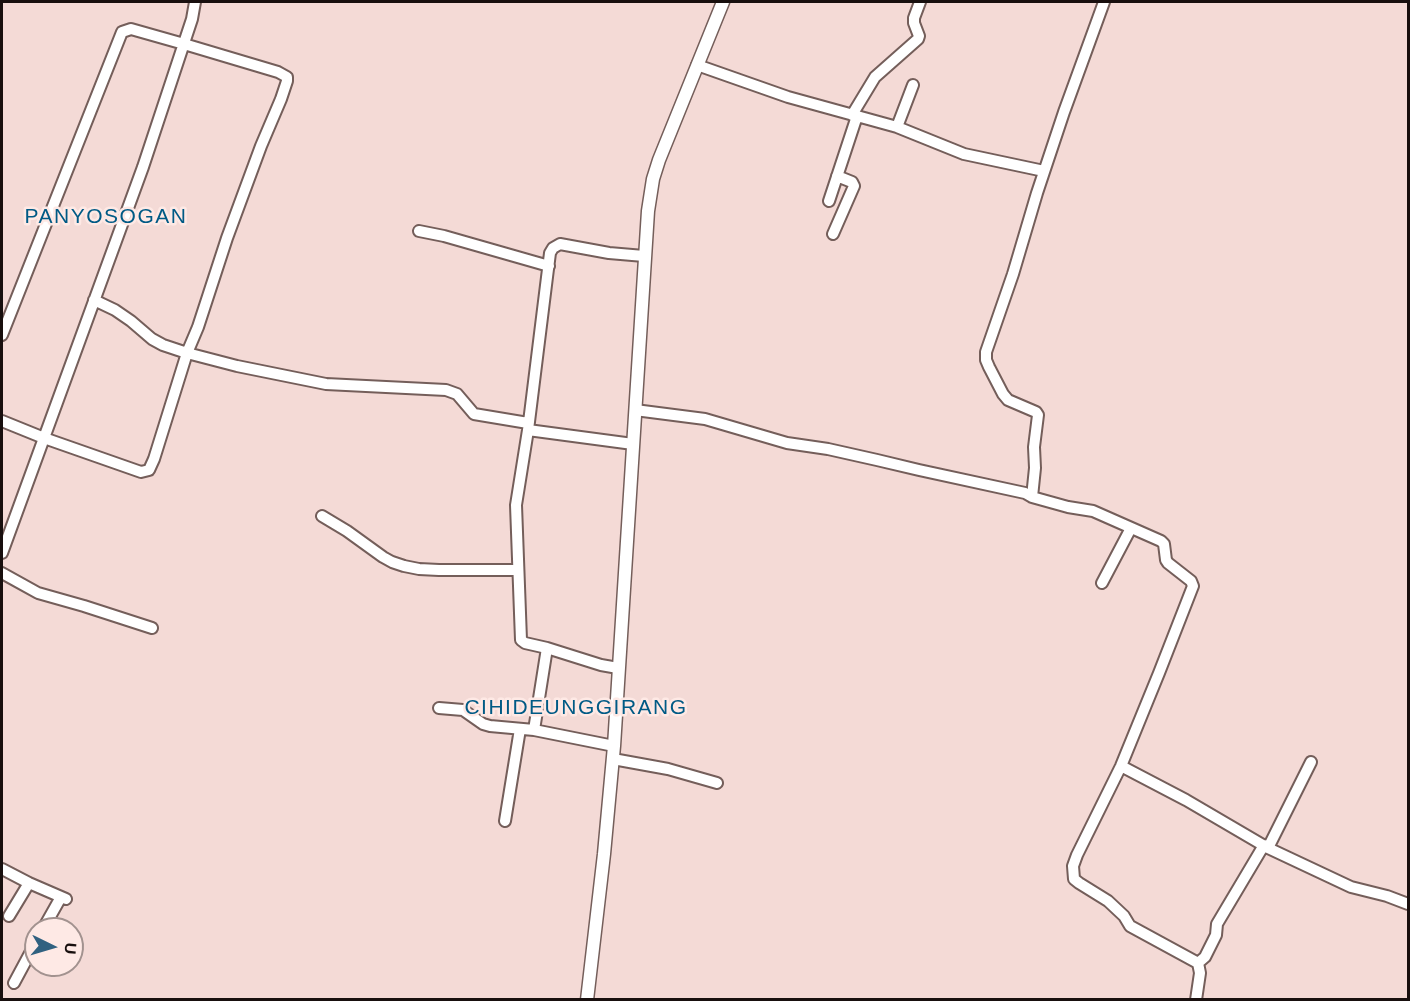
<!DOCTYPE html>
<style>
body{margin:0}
#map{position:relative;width:1410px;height:1001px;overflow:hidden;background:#f4dad6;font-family:Helvetica,sans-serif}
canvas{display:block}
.frame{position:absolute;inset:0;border:3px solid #180f0e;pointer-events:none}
.north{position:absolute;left:24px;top:917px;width:60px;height:60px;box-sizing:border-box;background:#fee9e5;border:2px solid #a2928f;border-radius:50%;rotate:95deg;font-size:16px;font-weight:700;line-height:24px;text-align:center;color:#180f0e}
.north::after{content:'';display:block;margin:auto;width:21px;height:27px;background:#316180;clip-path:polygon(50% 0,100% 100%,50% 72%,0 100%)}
</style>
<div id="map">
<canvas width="1410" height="1001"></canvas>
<div class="frame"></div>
<div class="north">U</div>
</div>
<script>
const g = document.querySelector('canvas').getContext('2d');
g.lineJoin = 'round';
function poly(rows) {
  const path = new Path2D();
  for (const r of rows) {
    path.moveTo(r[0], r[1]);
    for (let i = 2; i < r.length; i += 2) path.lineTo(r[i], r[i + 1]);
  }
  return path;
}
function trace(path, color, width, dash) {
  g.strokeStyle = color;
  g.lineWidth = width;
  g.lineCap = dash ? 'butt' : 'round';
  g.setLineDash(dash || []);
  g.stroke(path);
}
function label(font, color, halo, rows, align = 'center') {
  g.font = font + ' Helvetica,sans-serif';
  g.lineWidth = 5;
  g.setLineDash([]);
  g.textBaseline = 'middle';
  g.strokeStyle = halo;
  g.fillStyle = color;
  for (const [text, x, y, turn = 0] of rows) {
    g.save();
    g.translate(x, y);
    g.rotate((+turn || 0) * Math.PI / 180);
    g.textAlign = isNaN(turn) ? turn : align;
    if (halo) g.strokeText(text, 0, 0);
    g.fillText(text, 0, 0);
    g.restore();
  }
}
const minor = poly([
 [697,65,788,97,897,127,964,154,1044,171],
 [852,115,875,77,918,39,919,36,914,23,914,18,920,2],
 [897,127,913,85],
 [829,201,857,116],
 [419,231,444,236,549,266],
 [833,234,854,186,852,182,837,176],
 [94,300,115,310,131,321,152,339,163,345,187,353,237,366,326,384,446,390,457,394,474,414,528,423],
 [2,335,122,32,131,29,184,44,278,72,287,77,287,81,281,99,261,146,227,238,198,327,187,353,154,459,149,470,141,472,44,438,2,421],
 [635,410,705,419,787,443,828,449,877,460,919,470,1025,493,1032,497,1035,468,1034,447,1038,415,1036,412,1008,400,1003,394,989,367,986,360,986,352,1013,274,1037,193,1064,112,1104,2],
 [528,430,633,444],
 [1032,497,1068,507,1093,511,1161,541,1164,544,1166,560,1168,563,1191,581,1193,586,1159,673,1121,766,1077,855,1073,866,1074,879,1079,883,1108,901,1124,916,1130,926,1198,963,1200,973,1196,1000],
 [322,516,347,531,383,557,392,562,404,566,419,569,439,570,518,570],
 [2,553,143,167,192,19,195,2],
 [2,573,38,593,84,606,152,628],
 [1102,583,1131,528],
 [618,668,601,665,547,648,525,643,521,640,516,505,528,430,550,253,553,248,560,244,609,253,644,256],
 [439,708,463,710,483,724,490,726,534,730,614,746],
 [534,730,547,648],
 [613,759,668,769,717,783],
 [1121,766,1186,800,1268,848,1351,887,1387,896,1408,904],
 [505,821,520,729],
 [1268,848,1311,762],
 [2,869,29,883,66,899],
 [9,916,29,883],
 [43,929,61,897],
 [1198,963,1205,957,1216,935,1217,924,1264,845],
 [14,983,36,942]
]);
const major = poly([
 [587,1000,604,854,614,746,648,211,653,179,659,160,723,2]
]);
const quarterNames = [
 ["PANYOSOGAN",106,217],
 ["CIHIDEUNGGIRANG",576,708]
];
trace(minor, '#745e5a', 14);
trace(major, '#745e5a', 15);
trace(minor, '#fff', 10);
trace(major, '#fff', 12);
g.letterSpacing = '1.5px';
label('21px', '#005a85', '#fee9e5', quarterNames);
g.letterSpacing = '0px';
</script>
